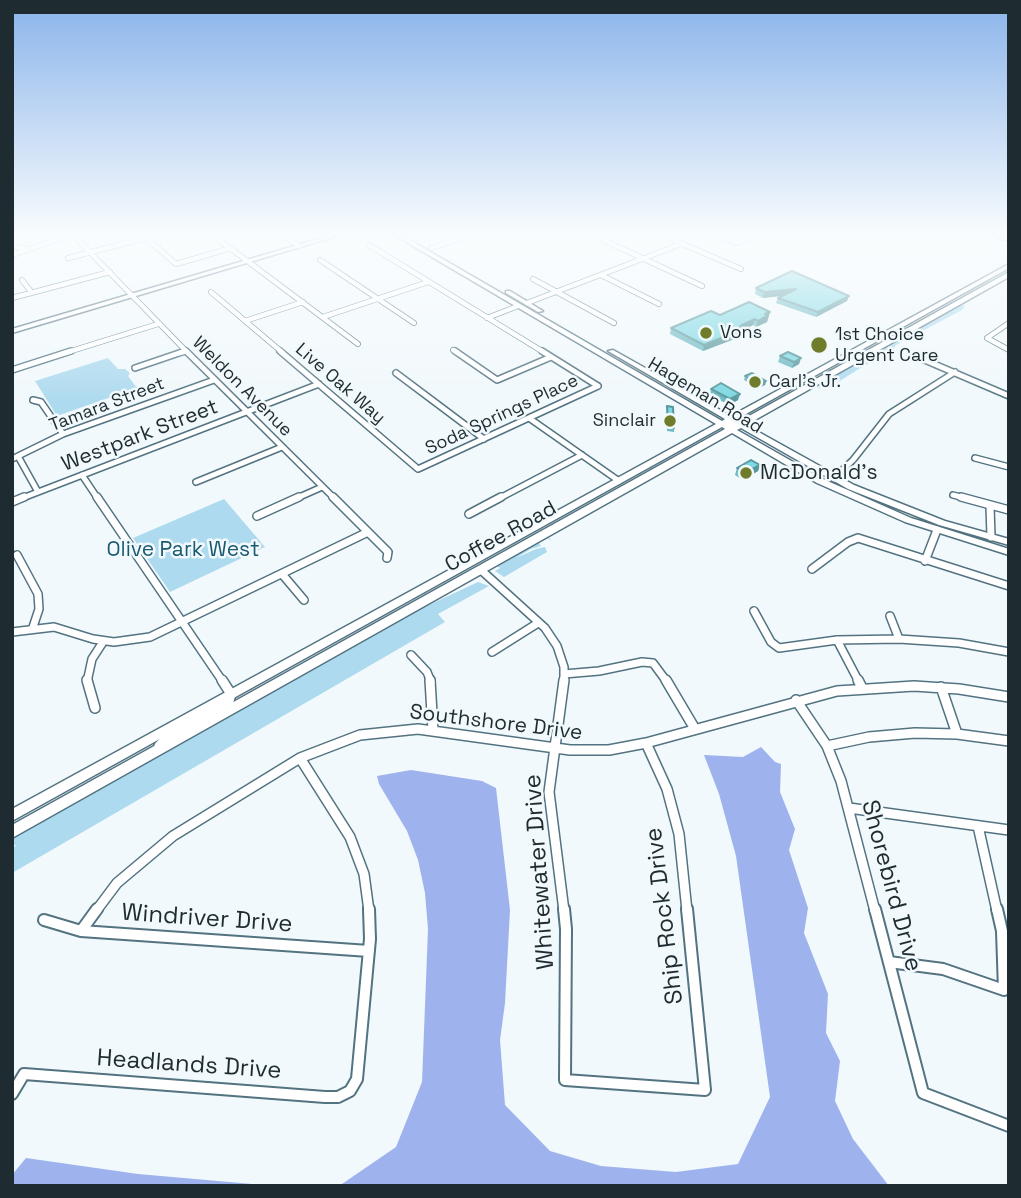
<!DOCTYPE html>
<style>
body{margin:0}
#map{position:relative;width:1021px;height:1198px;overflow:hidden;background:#f1f9fc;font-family:"Space Grotesk",sans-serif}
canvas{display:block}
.frame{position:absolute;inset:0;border:14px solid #1e2c32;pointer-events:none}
</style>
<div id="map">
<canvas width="1021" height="1198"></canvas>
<div class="frame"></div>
</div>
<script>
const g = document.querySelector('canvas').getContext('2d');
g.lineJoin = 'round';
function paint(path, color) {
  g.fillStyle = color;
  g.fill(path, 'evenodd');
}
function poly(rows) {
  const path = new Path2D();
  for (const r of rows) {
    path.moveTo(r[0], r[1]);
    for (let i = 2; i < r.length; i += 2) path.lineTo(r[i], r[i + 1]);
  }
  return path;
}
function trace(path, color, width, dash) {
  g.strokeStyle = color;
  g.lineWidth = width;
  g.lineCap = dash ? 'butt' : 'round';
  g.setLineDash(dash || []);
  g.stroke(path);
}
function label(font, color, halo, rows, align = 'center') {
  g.font = font + ' "Space Grotesk",sans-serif';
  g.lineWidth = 5;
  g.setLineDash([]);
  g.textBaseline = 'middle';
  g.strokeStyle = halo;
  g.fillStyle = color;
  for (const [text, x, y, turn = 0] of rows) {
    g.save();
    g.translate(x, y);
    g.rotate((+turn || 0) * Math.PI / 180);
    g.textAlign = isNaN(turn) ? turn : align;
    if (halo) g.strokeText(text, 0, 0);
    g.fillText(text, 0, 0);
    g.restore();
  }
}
const green = poly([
 [961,305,965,306,962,310,896,345,887,357,865,365,835,384,817,388,848,367],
 [108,358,118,369,125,369,130,373,128,376,137,388,57,416,35,381],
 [224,499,265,547,170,592,133,538],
 [547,538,539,543,541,546,531,549,516,558,536,549,545,547,547,552,504,577,495,571,500,568,496,566,544,539,546,538,549,538,552,541],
 [478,582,489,586,438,614,445,622,12,873,12,848,16,846,12,843,12,838,416,611]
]);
const water = poly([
 [761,747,775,762,781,764,780,792,795,829,789,850,808,908,804,933,828,994,826,1033,840,1061,835,1101,853,1139,889,1186,339,1186,396,1147,422,1082,428,929,425,893,418,860,407,831,379,784,377,776,411,770,482,781,496,788,510,910,505,1003,500,1040,505,1105,550,1151,601,1166,676,1172,738,1164,770,1097,736,856,719,794,704,755,743,757],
 [26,1158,138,1174,275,1186,12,1186,12,1175]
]);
const streetFar4 = poly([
 [74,236,188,353],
 [144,236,176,264,231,248],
 [214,236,358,344],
 [284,236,299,246],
 [595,236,702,286],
 [664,236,741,269],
 [718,236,737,243,759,236],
 [12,245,25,249],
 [369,245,545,353],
 [431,248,467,236],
 [12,255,68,236],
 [68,258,146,238],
 [320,260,414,323],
 [601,275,659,304],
 [533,279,614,323],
 [22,280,32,293],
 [211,292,283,353],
 [12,298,110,272],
 [527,303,681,244],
 [323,317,428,282],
 [487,318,518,306],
 [245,321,303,302],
 [1009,323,987,338,1009,350],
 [453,350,458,353],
 [65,353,158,324],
 [180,353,186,351]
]);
const streetFar3 = poly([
 [186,351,335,499],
 [280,351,418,469,598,386],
 [455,351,497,380,551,357],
 [542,351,598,386],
 [920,358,1009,396],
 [135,368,185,351],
 [12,370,71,351],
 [396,373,484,439],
 [33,400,41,402,63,434],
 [529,418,619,481],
 [19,458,38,492],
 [975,458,1009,467],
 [12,459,63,434,214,380],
 [82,475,98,499],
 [834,478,853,460,889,414,955,372],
 [196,482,282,447],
 [953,495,968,499],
 [20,499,319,384],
 [295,499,322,487],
 [498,499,582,455]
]);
const streetFar2 = poly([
 [97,497,223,682],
 [333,497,388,552,387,558],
 [961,497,1009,510],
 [12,502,24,497],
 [990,506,991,537],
 [469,514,501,497],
 [257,516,299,497],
 [17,555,38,594,39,609,33,627],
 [925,561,937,530],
 [812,569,848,542,858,538,1009,586],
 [481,570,545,628,557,646,564,667,564,682],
 [282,574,304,600],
 [754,611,771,642,779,648,837,640,899,639,959,643,1009,652],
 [890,616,899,639],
 [12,632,54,627,93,639,114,642,150,637,368,532],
 [837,640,859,682],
 [492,652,538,623],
 [411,655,427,672,431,682],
 [564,674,599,671,642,662,653,663,667,682],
 [87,682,92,659,103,642]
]);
const streetFar1 = poly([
 [87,680,95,708],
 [430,680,433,730],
 [666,680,695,729],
 [858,680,862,688],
 [941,687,957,734],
 [796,700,827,746,841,781,875,911],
 [646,743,667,789,679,834,687,911],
 [159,746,167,738,229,701,231,694,222,680],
 [827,746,869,737,915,733,957,734,1009,741],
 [300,758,350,837,364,874,369,911],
 [849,808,1009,830],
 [978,826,997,911],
 [96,911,117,883,173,836,300,758,360,735,418,729,570,750,609,750,646,743,837,691,914,686,959,689,1009,697],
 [564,911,549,792,564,680]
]);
const street = poly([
 [564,909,566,929,565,1080,705,1090,687,909],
 [875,909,923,1093,1009,1126],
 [44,920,81,931,369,951],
 [81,931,97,909],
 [889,962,943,969,1004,990,1002,931,997,909],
 [12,1094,24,1074,325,1097,338,1097,350,1091,357,1079,370,939,369,909]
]);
const secondary = poly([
 [328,236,337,236,12,333,12,329,328,236],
 [396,236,403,236,722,421,725,419,608,351,613,350,731,416,1009,264,1009,268,737,419,740,421,1009,272,1009,277,746,425,854,485,945,521,1009,539,1009,545,939,525,848,489,741,428,737,430,823,479,911,518,1009,549,1009,555,905,522,817,483,732,433,12,838,12,825,725,429,722,427,12,821,12,809,716,424,396,236],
 [995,236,1009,237,1009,241,996,237,995,236],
 [506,291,510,291,543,311,538,312,506,293,506,291]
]);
const wall = poly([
 [756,288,849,296,847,301,816,317,776,303,778,298,782,296,763,298,755,294],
 [770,312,767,322,756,327,753,325,740,332,738,334,737,338,703,351,670,334,671,328,720,315],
 [780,356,801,358,799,364,792,368,778,362],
 [745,376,766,381,765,385,758,388,744,380],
 [711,389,738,400,729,405,710,395],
 [667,406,674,428,674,432,667,431],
 [760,465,758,471,743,480,735,475,737,468]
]);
const shadedWall = poly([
 [796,289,794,294,763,298,764,292],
 [849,296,847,301,816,317,818,312],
 [770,312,767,322,756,327,758,321,765,314],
 [755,319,753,325,740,332,738,334,737,338,703,351,704,345,736,330,742,325],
 [801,358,799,364,792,368,794,362],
 [766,381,765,385,758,388,759,384],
 [740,394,738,400,729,405,730,399],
 [760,465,758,471,743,480,745,473]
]);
const building = poly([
 [792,271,849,296,818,312,778,298,796,289,764,292,756,288,792,271],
 [749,302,770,312,765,314,768,315,758,321,755,319,742,325,736,330,738,331,704,345,671,328,711,311,720,315,749,302],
 [788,352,801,358,794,362,780,356,788,352],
 [752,373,766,381,759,384,745,376,752,373],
 [721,383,740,394,730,399,711,389,721,383],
 [667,406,673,407,674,428,668,427,667,406],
 [751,460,760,465,745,473,737,468,751,460]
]);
const markers = [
 [706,333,7,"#6f7d2a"],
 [819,345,9,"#6f7d2a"],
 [755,382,7,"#6f7d2a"],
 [670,421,7,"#6f7d2a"],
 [746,473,7,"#6f7d2a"]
];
const farPoinames = [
 ["Vons",720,333],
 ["1st Choice",835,335],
 ["Urgent Care",835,356],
 ["Carl's Jr.",769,382],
 ["Sinclair",656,421,"right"]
];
const farStreetnames = [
 ["Live Oak Way",340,384,41],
 ["Weldon Avenue",242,387,45],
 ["Hageman Road",705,396,31],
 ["Tamara Street",107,405,-21],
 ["Soda Springs Place",502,415,-25]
];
const streetNames = [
 ["Westpark Street",140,436,-21],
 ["Coffee Road",501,537,-29],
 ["Southshore Drive",496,723,7]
];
const poiNames = [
 ["McDonald's",760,473]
];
const parkNames = [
 ["Olive Park West",183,550]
];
const nearStreetnames = [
 ["Whitewater Drive",540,872,-94],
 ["Shorebird Drive",891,886,75],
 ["Ship Rock Drive",665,916,-97],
 ["Windriver Drive",207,919,4],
 ["Headlands Drive",189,1065,4]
];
paint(green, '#addaee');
paint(water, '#9eb3ee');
trace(streetFar4, '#537381', 6);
trace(streetFar3, '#537381', 8);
trace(streetFar2, '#537381', 10);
trace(streetFar1, '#537381', 12);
trace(street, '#537381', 14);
trace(secondary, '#537381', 3);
trace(streetFar4, '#fff', 4.5);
trace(streetFar3, '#fff', 5);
trace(streetFar2, '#fff', 7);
trace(streetFar1, '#fff', 9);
trace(street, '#fff', 10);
paint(secondary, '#fff');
paint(wall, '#6cbac2');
paint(shadedWall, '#58979e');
paint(building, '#7dd8e2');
trace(building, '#58979e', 2);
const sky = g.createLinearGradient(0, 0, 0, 404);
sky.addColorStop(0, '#8ab4ea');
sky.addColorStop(0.58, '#f9fcfe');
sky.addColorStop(1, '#f9fcfe00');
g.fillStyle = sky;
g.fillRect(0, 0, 1021, 404);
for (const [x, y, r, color] of markers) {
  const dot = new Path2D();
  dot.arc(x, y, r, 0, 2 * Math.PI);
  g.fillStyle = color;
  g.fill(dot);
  trace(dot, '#f1f9fc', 2.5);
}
label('18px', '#1e2c32', '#f1f9fc', farPoinames, 'left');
label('18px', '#1e2c32', '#f1f9fc', farStreetnames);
label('21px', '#1e2c32', '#f1f9fc', streetNames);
label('21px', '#1e2c32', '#f1f9fc', poiNames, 'left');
label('21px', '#1c5970', '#f1f9fc', parkNames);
label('24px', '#1e2c32', '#f1f9fc', nearStreetnames);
</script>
